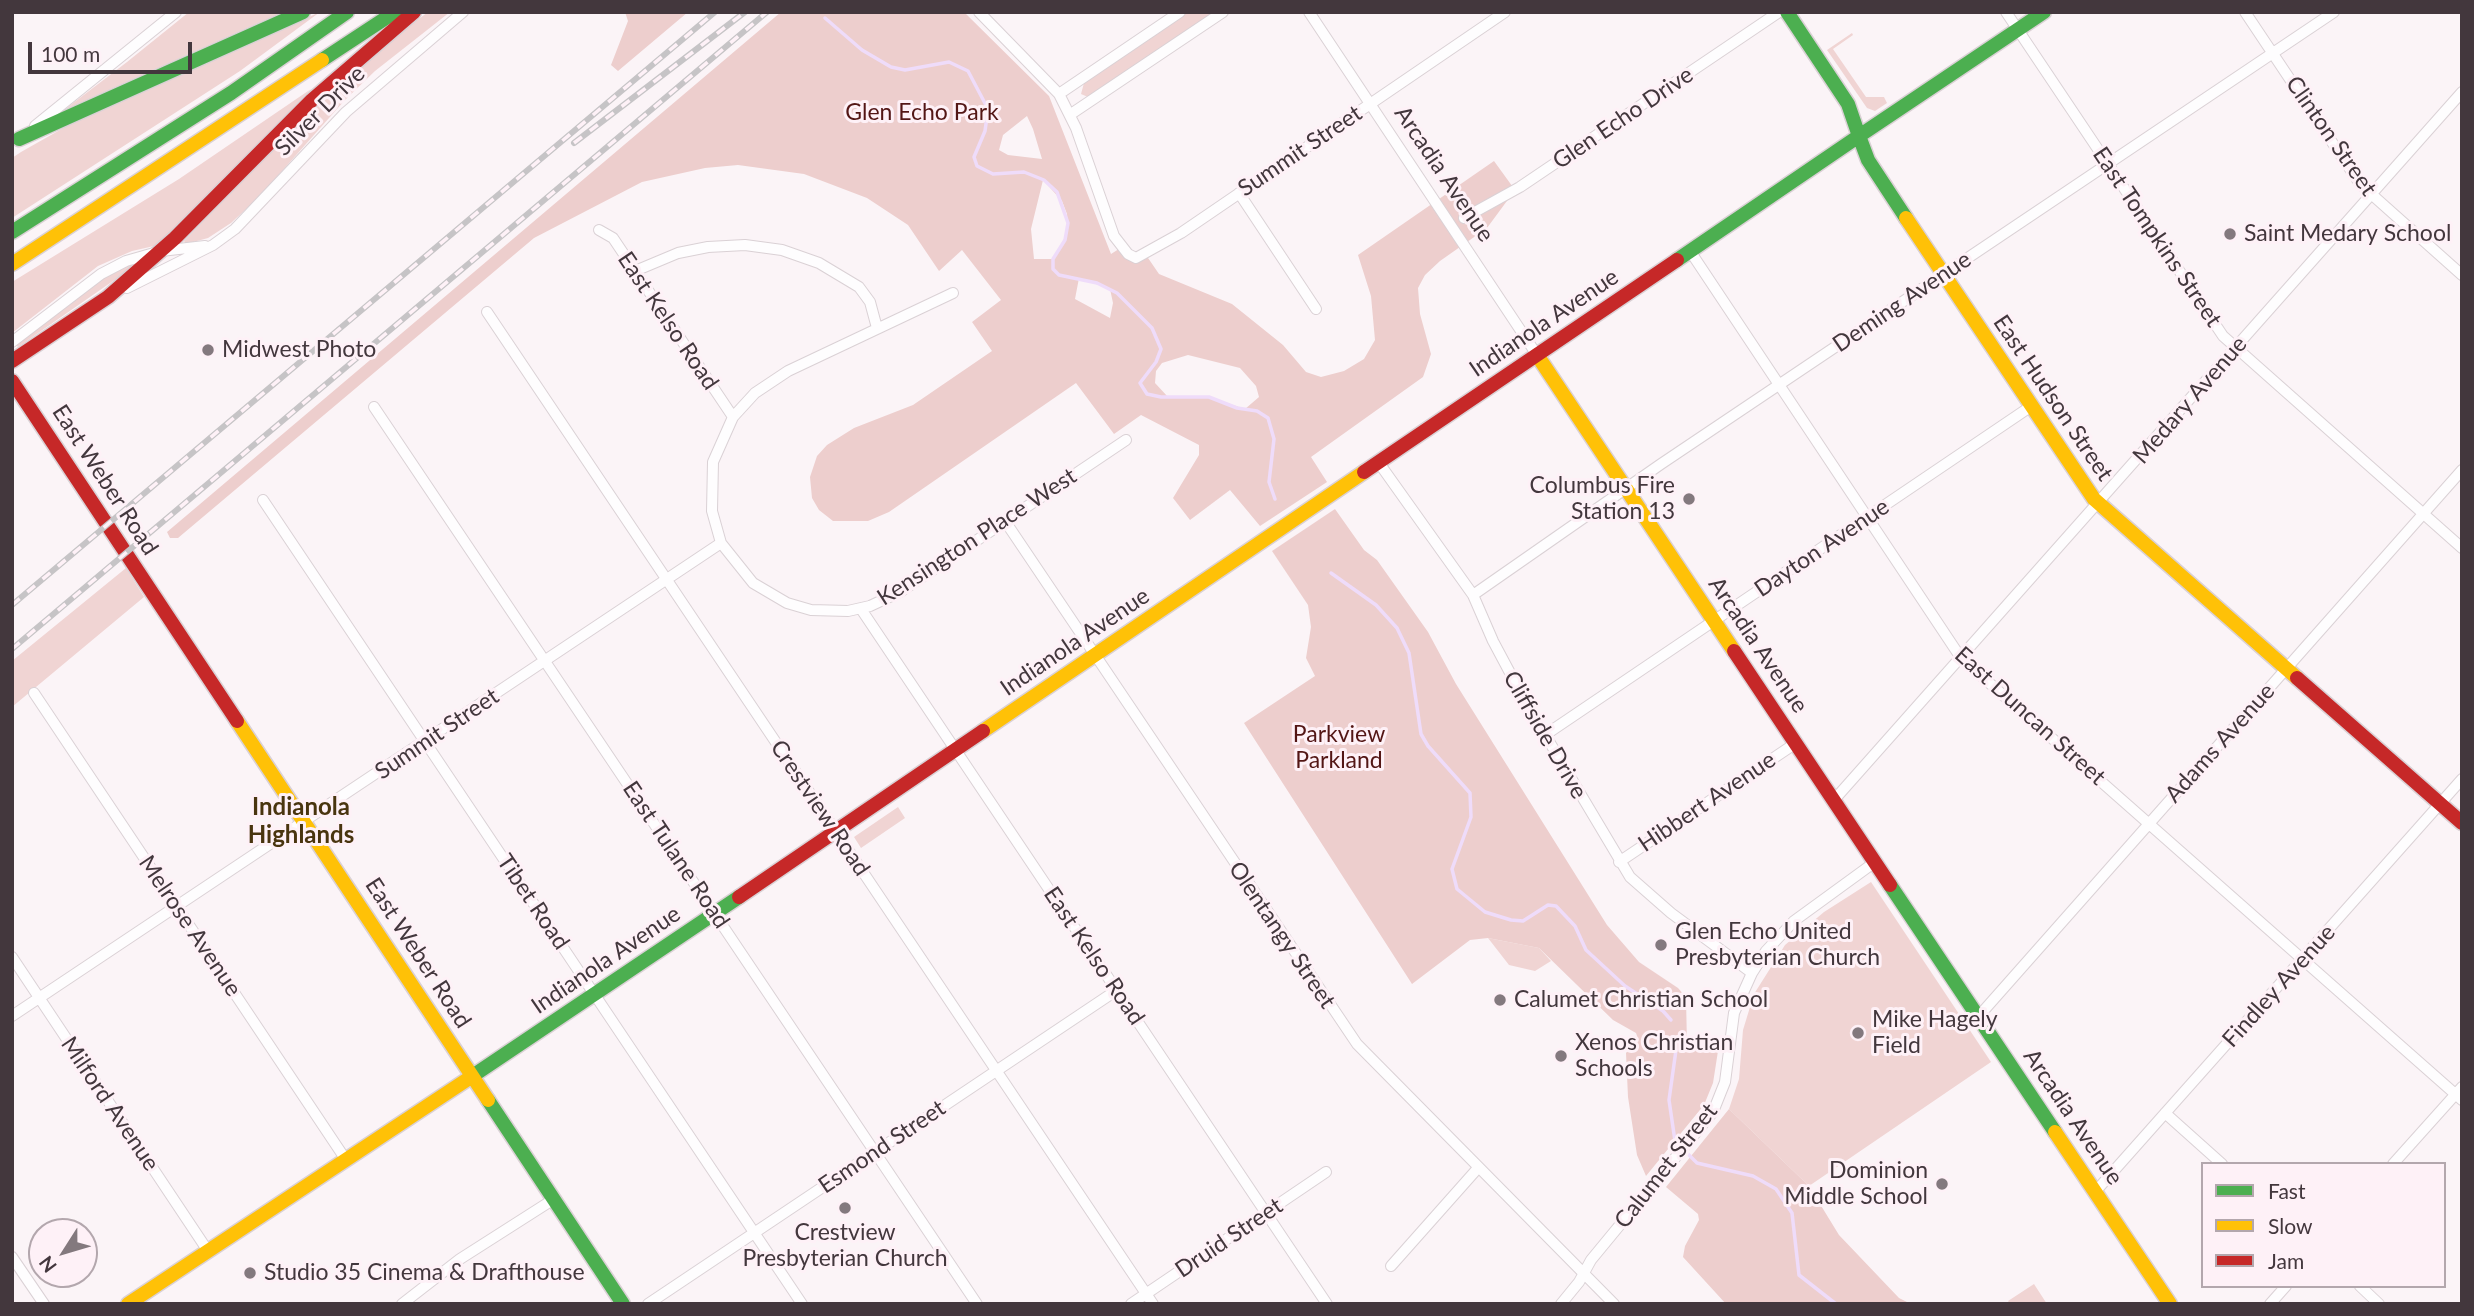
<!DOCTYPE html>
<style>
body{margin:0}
#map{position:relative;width:2474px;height:1316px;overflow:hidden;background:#fbf4f7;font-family:Lato,sans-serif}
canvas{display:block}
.frame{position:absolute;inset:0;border:14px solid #43373d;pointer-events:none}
.legend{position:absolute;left:2201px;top:1162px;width:245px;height:126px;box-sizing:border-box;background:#fef1f7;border:2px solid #b3a7ad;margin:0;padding:9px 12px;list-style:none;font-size:21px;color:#43373d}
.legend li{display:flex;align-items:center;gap:14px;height:35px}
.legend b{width:35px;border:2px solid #b3a7ad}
.north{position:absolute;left:28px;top:1218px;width:70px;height:70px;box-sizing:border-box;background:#fef1f7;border:2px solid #b3a7ad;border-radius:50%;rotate:233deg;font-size:19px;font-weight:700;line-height:28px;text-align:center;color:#43373d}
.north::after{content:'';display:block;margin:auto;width:24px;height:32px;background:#83797e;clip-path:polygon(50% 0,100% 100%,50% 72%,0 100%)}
.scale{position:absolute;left:28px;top:42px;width:164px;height:32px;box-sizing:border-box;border:4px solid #43373d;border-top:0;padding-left:9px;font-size:21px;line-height:24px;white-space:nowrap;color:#43373d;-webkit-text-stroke:5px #fef1f7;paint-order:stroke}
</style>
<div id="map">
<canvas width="2474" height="1316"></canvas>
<div class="frame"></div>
<ul class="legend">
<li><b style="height:9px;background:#4caf50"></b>Fast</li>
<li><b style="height:9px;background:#ffc107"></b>Slow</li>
<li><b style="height:9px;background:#c62828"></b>Jam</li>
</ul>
<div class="north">N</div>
<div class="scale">100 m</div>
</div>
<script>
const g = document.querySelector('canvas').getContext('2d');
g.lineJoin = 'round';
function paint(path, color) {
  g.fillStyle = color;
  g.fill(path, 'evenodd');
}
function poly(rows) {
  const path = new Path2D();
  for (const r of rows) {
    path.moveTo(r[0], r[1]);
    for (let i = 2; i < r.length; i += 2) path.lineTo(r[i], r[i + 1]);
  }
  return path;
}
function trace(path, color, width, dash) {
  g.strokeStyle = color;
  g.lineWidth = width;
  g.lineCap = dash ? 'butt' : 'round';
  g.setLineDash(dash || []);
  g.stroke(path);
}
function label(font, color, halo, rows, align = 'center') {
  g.font = font + ' Lato,sans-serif';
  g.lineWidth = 6;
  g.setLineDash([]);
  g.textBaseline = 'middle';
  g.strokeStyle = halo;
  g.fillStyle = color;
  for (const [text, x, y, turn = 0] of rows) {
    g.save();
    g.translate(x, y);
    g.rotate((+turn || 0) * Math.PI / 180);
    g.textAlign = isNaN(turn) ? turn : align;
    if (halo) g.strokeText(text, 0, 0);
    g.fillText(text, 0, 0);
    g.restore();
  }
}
const green = poly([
 [189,12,283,12,64,110,127,62],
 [320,12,240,71,12,218,12,158,21,152,81,118],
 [428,12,450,12,375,71,345,100,259,197,231,223,208,238,186,244,184,241,280,141,391,40],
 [1187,12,1215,12,1088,97,1081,94,1084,83],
 [1852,33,1853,35,1833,49,1866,97,1884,97,1887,103,1875,111,1867,108,1827,50],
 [311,89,192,213,154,246,132,251,98,266,12,333,12,282,179,179],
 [132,261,139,263,18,347,15,344,99,278],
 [126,568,144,597,12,707,12,661],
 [898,807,905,818,861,848,854,837],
 [1871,882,1991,1062,1809,1186,1729,1109,1739,1079,1743,1030,1754,994,1785,945,1824,912],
 [1488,938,1539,948,1551,961,1535,971,1509,965],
 [2034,1284,2047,1304,2010,1304,2008,1301]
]);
const forest = poly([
 [625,12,688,12,618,71,611,65,628,21],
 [781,12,964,12,1049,96,1111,254,1122,247,1128,254,1146,255,1159,274,1232,304,1283,345,1306,372,1321,377,1344,371,1364,359,1375,340,1371,296,1358,255,1494,161,1515,190,1487,228,1440,261,1425,275,1418,288,1420,314,1431,354,1423,377,1311,457,1327,482,1260,526,1230,490,1190,520,1173,498,1199,455,1199,445,1141,415,1114,434,1076,383,889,512,868,521,833,521,819,510,812,498,810,477,817,456,827,445,854,428,913,405,992,351,972,322,1001,300,962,250,939,271,908,225,867,198,804,174,738,165,705,168,642,182,534,238,178,538,170,538,167,532],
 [1027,116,1033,129,1042,159,1008,155,999,150,1003,135],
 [1043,180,1062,201,1067,214,1068,232,1053,259,1034,259,1031,229],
 [1079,278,1110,289,1113,303,1110,318,1075,299],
 [1188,355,1240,368,1256,386,1259,397,1245,409,1209,397,1168,397,1155,383,1156,371,1162,363],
 [1335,509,1364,550,1377,560,1428,632,1456,684,1607,925,1639,962,1678,988,1686,997,1687,1046,1718,1051,1713,1083,1704,1105,1646,1176,1637,1155,1628,1097,1626,1053,1638,1039,1636,1033,1613,1020,1539,948,1488,938,1470,940,1412,984,1244,723,1315,676,1306,658,1311,627,1308,605,1272,551],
 [1729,1109,1809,1186,1839,1235,1899,1298,1911,1304,1726,1304,1683,1257,1685,1246,1699,1220,1698,1214,1666,1187]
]);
const stream = poly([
 [825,18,862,50,891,67,905,70,949,62,968,71,988,109,985,131,974,157,977,166,993,174,1024,172,1044,180,1057,192,1068,223,1065,240,1053,259,1053,269,1059,275,1097,283,1117,293,1152,328,1161,349,1156,362,1140,383,1147,394,1161,397,1209,397,1237,408,1257,411,1268,418,1274,439,1269,482,1275,499],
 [1331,573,1376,605,1397,628,1409,653,1421,734,1428,746,1470,793,1471,817,1452,869,1457,889,1485,912,1511,920,1523,921,1548,905,1556,906,1575,926,1586,950,1625,986,1663,1011,1671,1020],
 [1676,1050,1669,1100,1675,1141,1697,1163,1753,1176,1776,1189,1792,1213,1799,1275,1836,1304]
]);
const street = poly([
 [979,12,1059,94,1076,128,1114,236,1128,254,1136,258,1181,233,1505,12],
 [1309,12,1537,355],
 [2006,12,2223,336,2462,548],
 [2245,12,2360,184,2462,275],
 [1059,94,1180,12],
 [1071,114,1223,12],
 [35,126,176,12],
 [1239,193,1316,309],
 [1464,218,1520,187,1779,12],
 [599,230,613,238,733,417],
 [1690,251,1961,658,2462,1100],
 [635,271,678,253,708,247,745,245,782,250,819,263,859,287,870,302,877,328],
 [127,288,213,245,235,229,346,112,463,12],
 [953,293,788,371,755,393,733,417,713,462,712,511,721,543,753,583,787,603,811,610,848,611,870,606,900,592,1126,440],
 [487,312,1153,1304],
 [12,342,101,274,126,261,161,251,205,246],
 [374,407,977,1304],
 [1379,463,1473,595,1493,641,1525,701,1630,877,1671,913,1752,973],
 [263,500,802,1304],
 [1005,521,1357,1044,1614,1304],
 [1473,595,1661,464,2334,12],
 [861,609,1327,1304],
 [34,693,346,1160],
 [1545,735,2030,407],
 [1834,800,2462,92],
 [1619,862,1796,743],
 [12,957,208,1251],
 [12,1016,721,543],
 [1978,1017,2462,470],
 [2165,1113,2222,1164],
 [2393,1164,2462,1087],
 [2095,1192,2462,779],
 [12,1257,44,1304],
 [1391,1266,1478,1168],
 [2360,1286,2379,1304],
 [402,1304,460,1259,554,1199],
 [648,1304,1117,990],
 [1131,1304,1326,1172],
 [1561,1304,1579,1282,1591,1260,1713,1112,1725,1082,1734,1013,1752,973,1766,951,1794,921,1875,862],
 [2270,1304,2286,1286]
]);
const fast = poly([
 [322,60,395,12],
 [19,139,303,12],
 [1906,218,1868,160,1859,136,2044,12],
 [12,232,231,93,347,12],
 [1677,260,1859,136,1848,104,1787,12],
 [1890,885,2055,1132],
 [468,1079,739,897],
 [488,1100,623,1304]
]);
const slow = poly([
 [1906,218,2094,499,2297,678],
 [12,264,322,60],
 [1537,355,1734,651],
 [237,721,488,1100],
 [983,731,1364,472],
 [2055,1132,2170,1304],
 [128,1304,468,1079]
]);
const jam = poly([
 [108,297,175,238,312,100,414,12],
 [12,361,108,297],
 [12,381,237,721],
 [1364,472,1677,260],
 [1734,651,1890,885],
 [2297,678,2462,823],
 [739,897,983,731]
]);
const rail = poly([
 [574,143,745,12],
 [12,605,715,12],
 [12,649,767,12]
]);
const markers = [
 [2230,234,7,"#83797e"],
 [208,350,7,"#83797e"],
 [1689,499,7,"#83797e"],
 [1661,945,7,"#83797e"],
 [1500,1000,7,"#83797e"],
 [1858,1033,7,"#83797e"],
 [1561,1056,7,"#83797e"],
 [1942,1184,7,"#83797e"],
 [845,1208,7,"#83797e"],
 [250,1273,7,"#83797e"]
];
const streetNames = [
 ["Silver Drive",320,111,-45],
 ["Glen Echo Drive",1623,118,-34],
 ["Clinton Street",2331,136,55],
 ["Summit Street",1300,151,-34],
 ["Arcadia Avenue",1444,174,56],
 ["East Tompkins Street",2157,237,56],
 ["Deming Avenue",1902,302,-34],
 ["East Kelso Road",668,321,56],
 ["Indianola Avenue",1544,323,-34],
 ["East Hudson Street",2053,398,56],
 ["Medary Avenue",2190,400,-49],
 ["East Weber Road",105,480,57],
 ["Kensington Place West",977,537,-33],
 ["Dayton Avenue",1822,548,-34],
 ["Indianola Avenue",1075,642,-34],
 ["Arcadia Avenue",1758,645,56],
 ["East Duncan Street",2030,716,42],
 ["Summit Street",437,734,-34],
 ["Cliffside Drive",1545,735,60],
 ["Adams Avenue",2220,743,-48],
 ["Hibbert Avenue",1707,802,-34],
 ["Crestview Road",820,808,56],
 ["East Tulane Road",676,855,56],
 ["Tibet Road",533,902,56],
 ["Melrose Avenue",190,926,56],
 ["Olentangy Street",1282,935,56],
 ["East Weber Road",418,953,57],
 ["East Kelso Road",1094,956,56],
 ["Indianola Avenue",606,960,-34],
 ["Findley Avenue",2279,986,-48],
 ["Milford Avenue",110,1104,56],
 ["Arcadia Avenue",2073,1117,56],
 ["Esmond Street",882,1147,-34],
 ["Calumet Street",1666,1166,-52],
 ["Druid Street",1229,1238,-34]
];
const parkNames = [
 ["Glen Echo Park",922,113],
 ["Parkview",1339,735],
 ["Parkland",1339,761]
];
const poiNames = [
 ["Saint Medary School",2244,234],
 ["Midwest Photo",222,350],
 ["Columbus Fire",1675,486,"right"],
 ["Station 13",1675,512,"right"],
 ["Glen Echo United",1675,932],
 ["Presbyterian Church",1675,958],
 ["Calumet Christian School",1514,1000],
 ["Mike Hagely",1872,1020],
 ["Field",1872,1046],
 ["Xenos Christian",1575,1043],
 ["Schools",1575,1069],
 ["Dominion",1928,1171,"right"],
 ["Middle School",1928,1197,"right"],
 ["Crestview",845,1233,"center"],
 ["Presbyterian Church",845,1259,"center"],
 ["Studio 35 Cinema & Drafthouse",264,1273]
];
const neighbourhoodNames = [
 ["Indianola",301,807],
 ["Highlands",301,835]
];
paint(green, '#f0d4d3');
paint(forest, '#edcecd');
trace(stream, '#efdcfa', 3.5);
trace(street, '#dad1d5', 12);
trace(fast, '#dad1d5', 17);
trace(slow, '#dad1d5', 17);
trace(jam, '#dad1d5', 17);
trace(street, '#fefdfe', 10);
trace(fast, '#4caf50', 14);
trace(slow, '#ffc107', 14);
trace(jam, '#c62828', 14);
trace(rail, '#c6c4c6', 6);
trace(rail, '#fef1f7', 3.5, [10]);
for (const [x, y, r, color] of markers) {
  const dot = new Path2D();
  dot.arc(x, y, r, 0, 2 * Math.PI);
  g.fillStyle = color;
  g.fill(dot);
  trace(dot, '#fef1f7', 2.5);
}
label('23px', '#43373d', '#fef1f7', streetNames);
label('23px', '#531615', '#fef1f7', parkNames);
label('23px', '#43373d', '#fef1f7', poiNames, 'left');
label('bold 24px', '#49350f', '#fef1f7', neighbourhoodNames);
</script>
